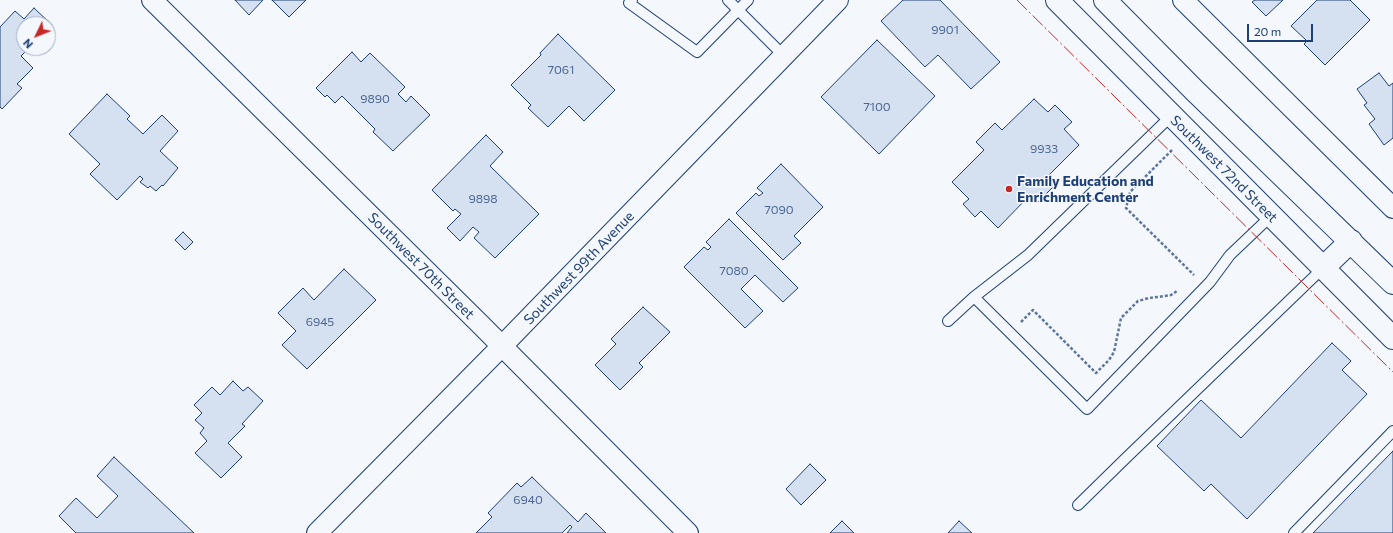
<!DOCTYPE html>
<style>
body{margin:0}
#map{position:relative;width:1393px;height:533px;overflow:hidden;background:#f4f7fb;font-family:Commissioner,sans-serif}
canvas{display:block}
.north{position:absolute;left:16px;top:16px;width:40px;height:40px;box-sizing:border-box;background:#f4f7fb;border:1px solid #9eadc5;border-radius:50%;rotate:227deg;font-size:11px;font-weight:700;line-height:16px;text-align:center;color:#1d3f73}
.north::after{content:'';display:block;margin:auto;width:14px;height:18px;background:#c62828;clip-path:polygon(50% 0,100% 100%,50% 72%,0 100%)}
.scale{position:absolute;left:1247px;top:24px;width:66px;height:18px;box-sizing:border-box;border:2px solid #1d3f73;border-top:0;padding-left:5px;font-size:12px;line-height:14px;white-space:nowrap;color:#1d3f73;-webkit-text-stroke:3px #f4f7fb;paint-order:stroke}
</style>
<div id="map">
<canvas width="1393" height="533"></canvas>
<div class="north">N</div>
<div class="scale">20 m</div>
</div>
<script>
const g = document.querySelector('canvas').getContext('2d');
g.lineJoin = 'round';
function paint(path, color) {
  g.fillStyle = color;
  g.fill(path, 'evenodd');
}
function poly(rows) {
  const path = new Path2D();
  for (const r of rows) {
    path.moveTo(r[0], r[1]);
    for (let i = 2; i < r.length; i += 2) path.lineTo(r[i], r[i + 1]);
  }
  return path;
}
function trace(path, color, width, dash) {
  g.strokeStyle = color;
  g.lineWidth = width;
  g.lineCap = dash ? 'butt' : 'round';
  g.setLineDash(dash || []);
  g.stroke(path);
}
function label(font, color, halo, rows, align = 'center') {
  g.font = font + ' Commissioner,sans-serif';
  g.lineWidth = 3;
  g.setLineDash([]);
  g.textBaseline = 'middle';
  g.strokeStyle = halo;
  g.fillStyle = color;
  for (const [text, x, y, turn = 0] of rows) {
    g.save();
    g.translate(x, y);
    g.rotate((+turn || 0) * Math.PI / 180);
    g.textAlign = isNaN(turn) ? turn : align;
    if (halo) g.strokeText(text, 0, 0);
    g.fillText(text, 0, 0);
    g.restore();
  }
}
const building = poly([
 [235,0,263,0,249,15,235,0],
 [272,0,306,0,289,17,272,0],
 [903,0,940,0,1000,62,971,89,938,55,925,67,881,21,903,0],
 [1255,0,1283,0,1266,16,1252,2,1255,0],
 [1317,0,1350,0,1370,20,1325,65,1304,44,1307,41,1291,26,1317,0],
 [34,8,52,25,48,29,48,24,24,24,24,48,29,48,21,56,33,68,17,84,22,88,2,109,0,107,0,27,15,11,24,19,34,8],
 [558,34,615,90,584,121,569,106,548,127,528,108,531,105,511,85,541,55,540,53,558,34],
 [877,40,935,96,879,154,821,97,877,40],
 [352,52,361,62,370,53,405,87,398,94,406,102,411,96,430,115,393,151,373,132,375,129,342,96,335,103,327,95,325,97,316,88,352,52],
 [1379,73,1389,86,1393,83,1393,138,1384,145,1369,124,1375,119,1364,105,1367,103,1357,89,1379,73],
 [107,94,130,116,127,119,143,134,162,115,178,131,160,151,178,168,163,186,162,185,156,191,150,186,148,188,140,182,143,179,140,176,117,200,90,174,100,164,69,134,107,94],
 [1034,99,1048,112,1055,105,1072,122,1064,129,1079,145,1046,178,1054,186,1038,202,1030,195,998,228,981,211,975,217,963,204,969,199,952,182,984,150,976,142,995,123,1002,130,1034,99],
 [486,135,503,152,490,166,539,214,495,258,474,238,479,232,473,227,460,241,447,228,461,214,455,209,453,211,432,190,486,135],
 [781,164,823,207,794,236,801,243,783,260,736,213,756,193,759,196,763,193,757,188,781,164],
 [729,219,798,288,783,302,755,275,741,289,763,311,745,328,684,267,704,247,708,250,711,247,706,242,729,219],
 [183,232,193,242,185,250,175,240,183,232],
 [344,269,376,300,307,369,282,345,296,331,278,313,303,288,314,300,344,269],
 [643,307,670,332,639,363,643,367,620,390,595,365,616,344,611,339,643,307],
 [1332,343,1351,361,1342,370,1367,394,1247,519,1211,484,1204,491,1157,446,1201,400,1241,438,1332,343],
 [233,381,243,391,248,387,263,401,242,424,245,426,228,443,242,457,221,478,195,453,207,441,200,433,204,428,195,420,202,413,194,405,212,387,220,395,233,381],
 [1393,451,1393,533,1313,533,1393,451],
 [114,457,194,533,76,533,59,516,76,498,97,518,118,496,97,476,114,457],
 [810,464,826,480,801,505,786,489,810,464],
 [532,477,578,522,586,513,606,533,567,533,572,527,570,525,562,533,476,533,492,517,488,513,517,483,521,487,532,477],
 [842,521,854,533,830,533,842,521],
 [959,521,972,533,948,533,959,521]
]);
const path = poly([
 [1172,150,1130,192,1126,208,1194,275],
 [1021,322,1033,310,1096,373,1109,360,1114,352,1121,318,1138,301,1149,298,1165,296,1171,295,1177,291]
]);
const service = poly([
 [632,0,629,3,697,52,748,0],
 [728,0,784,56],
 [974,297,1087,409,1210,282,1230,255,1271,216],
 [948,321,974,297,1028,255,1171,116],
 [1078,505,1127,457,1323,268],
 [1294,533,1393,431]
]);
const minor = poly([
 [152,0,480,324,688,533],
 [1183,0,1393,208],
 [317,533,502,346,838,0]
]);
const secondary = poly([
 [1057,0,1393,338],
 [1105,0,1195,91,1393,283],
 [1323,268,1351,241]
]);
const power = poly([
 [1017,0,1393,372]
]);
const markers = [
 [1009,189,4,"#c62828"]
];
const numberNames = [
 ["9901",945,30],
 ["7061",561,70],
 ["9890",375,99],
 ["7100",877,107],
 ["9933",1044,149],
 ["9898",483,199],
 ["7090",779,210],
 ["7080",734,271],
 ["6945",320,322],
 ["6940",528,500]
];
const streetNames = [
 ["Southwest 72nd Street",1224,169,45],
 ["Southwest 70th Street",421,266,45],
 ["Southwest 99th Avenue",579,268,-46]
];
const poiNames = [
 ["Family Education and",1017,181],
 ["Enrichment Center",1017,197]
];
paint(building, '#d5e0f0');
trace(building, '#1d3f73', 1);
trace(service, '#1d3f73', 12);
trace(minor, '#1d3f73', 22);
trace(secondary, '#1d3f73', 24);
trace(path, '#5e769c', 2.5, [3, 2]);
trace(service, '#f4f7fb', 10);
trace(minor, '#f4f7fb', 20);
trace(secondary, '#f4f7fb', 22);
trace(power, '#c62828', 1, [14, 3, 2, 3]);
for (const [x, y, r, color] of markers) {
  const dot = new Path2D();
  dot.arc(x, y, r, 0, 2 * Math.PI);
  g.fillStyle = color;
  g.fill(dot);
  trace(dot, '#f4f7fb', 1.5);
}
label('12px', '#4b6792', null, numberNames);
label('14px', '#1d3f73', '#f4f7fb', streetNames);
label('bold 14px', '#1d3f73', '#f4f7fb', poiNames, 'left');
</script>
